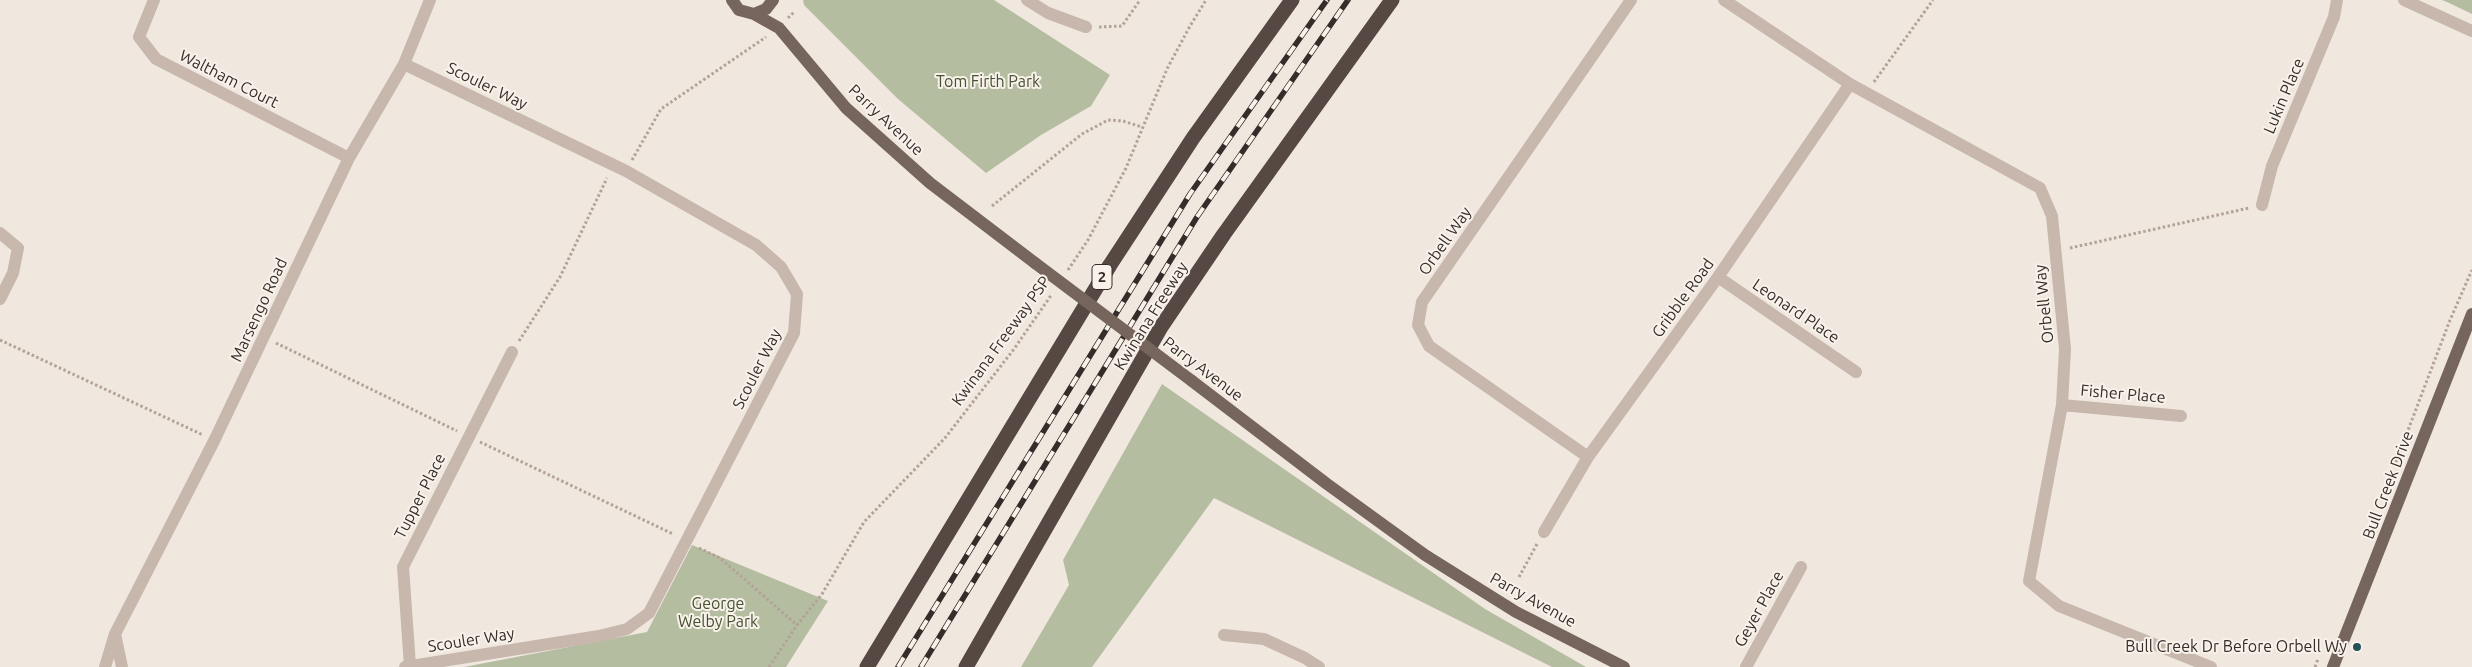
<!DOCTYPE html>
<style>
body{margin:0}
canvas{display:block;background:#f0e7df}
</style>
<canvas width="2472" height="667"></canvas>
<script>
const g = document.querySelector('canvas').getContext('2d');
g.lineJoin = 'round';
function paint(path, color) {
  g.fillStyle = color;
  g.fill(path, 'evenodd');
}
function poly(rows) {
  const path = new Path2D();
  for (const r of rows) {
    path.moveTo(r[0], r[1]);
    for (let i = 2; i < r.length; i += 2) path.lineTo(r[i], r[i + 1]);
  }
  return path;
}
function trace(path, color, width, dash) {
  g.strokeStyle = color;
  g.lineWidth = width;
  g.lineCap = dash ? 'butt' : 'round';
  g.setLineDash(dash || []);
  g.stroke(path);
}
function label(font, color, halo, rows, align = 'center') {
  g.font = font + ' Ubuntu,sans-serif';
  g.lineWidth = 4;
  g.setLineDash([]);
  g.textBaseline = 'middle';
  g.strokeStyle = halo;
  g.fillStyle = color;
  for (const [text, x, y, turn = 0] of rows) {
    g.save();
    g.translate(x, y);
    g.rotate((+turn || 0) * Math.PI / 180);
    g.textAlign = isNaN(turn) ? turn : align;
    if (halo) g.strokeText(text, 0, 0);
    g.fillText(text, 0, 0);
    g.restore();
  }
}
const green = poly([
 [803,0,994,0,1110,75,1091,106,1041,135,986,173,898,99,804,5],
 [2442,0,2472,0,2472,14,2447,2],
 [1162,384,1485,609,1586,667,1552,667,1214,498,1092,667,1021,667,1069,585,1063,560],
 [692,545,828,601,786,667,464,667,647,632]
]);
const path = poly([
 [788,18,794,12],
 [1099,27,1122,26,1140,0],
 [1874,82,1933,0],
 [632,160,661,109,766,37],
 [992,206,1082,134,1108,120,1123,121,1142,127],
 [2070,248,2249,208],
 [1068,270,1088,240,1126,168,1167,69,1190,26,1206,0],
 [0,340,203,435],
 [519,341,560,277,607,178],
 [276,343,457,431],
 [480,442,673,534],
 [2394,467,2450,320,2472,270],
 [699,548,720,558,797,625],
 [1519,577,1537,544],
 [769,667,797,625,822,594,864,522,945,438,1014,349,1052,294],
 [2315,667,2318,659]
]);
const minor = poly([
 [154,0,139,37,156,59,349,158],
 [1027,0,1048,13,1086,27],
 [1724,0,1850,84,2040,188,2052,216,2065,349,2062,405,2029,581,2059,606,2211,667],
 [2404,0,2472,31],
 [404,64,626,171,756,245,781,267,797,294,794,333,649,613,627,629,599,636,405,667],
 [2262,205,2272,166,2334,17,2337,0],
 [0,233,18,248,13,273,0,299],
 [1718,277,1856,372],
 [2062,405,2181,416],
 [1588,457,1429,346,1418,325,1422,302,1631,0],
 [1544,532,1588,457,1718,277,1850,84],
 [115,634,122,667],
 [1224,635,1264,639,1305,658,1319,667],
 [410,666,403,567,512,352],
 [105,667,115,634,214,441,349,158,404,64,430,0],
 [1746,667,1801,567]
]);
const major = poly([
 [732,0,739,10,754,14,766,9,773,0],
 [754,14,779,28,846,108,930,183,1035,263],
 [1192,381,1327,484,1425,555,1516,612,1624,667],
 [2333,667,2472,314]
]);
const highway = poly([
 [867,667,1110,265,1193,138,1292,0],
 [966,667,1161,327,1224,234,1392,0]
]);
const rail = poly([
 [898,667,1190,194,1327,0],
 [921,667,1197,217,1348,0]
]);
const majorBridge = poly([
 [1035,263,1192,381]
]);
const markers = [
 [2357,647,5,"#245153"]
];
const shields = [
 [1102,277,20]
];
const shieldNames = [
 ["2",1102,277]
];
const streetNames = [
 ["Waltham Court",229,79,27],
 ["Scouler Way",487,86,26],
 ["Lukin Place",2284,96,-67],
 ["Parry Avenue",886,120,43],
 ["Orbell Way",1445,241,-55],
 ["Gribble Road",1683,298,-54],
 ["Orbell Way",2044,304,-96],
 ["Marsengo Road",259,310,-65],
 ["Leonard Place",1796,311,34],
 ["Kwinana Freeway",1151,316,-58],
 ["Kwinana Freeway PSP",1001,341,-54],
 ["Scouler Way",757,369,-63],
 ["Parry Avenue",1203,369,37],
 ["Fisher Place",2123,394,5],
 ["Bull Creek Drive",2388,485,-69],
 ["Tupper Place",420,496,-63],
 ["Parry Avenue",1533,600,29],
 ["Geyer Place",1759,609,-61],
 ["Scouler Way",471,640,-9]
];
const parkNames = [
 ["Tom Firth Park",988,82],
 ["George",718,604],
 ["Welby Park",718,622]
];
const poiNames = [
 ["Bull Creek Dr Before Orbell Wy",2347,647]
];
paint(green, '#b5bda1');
trace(path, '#b2a297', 3, [2.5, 2.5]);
trace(minor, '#c7b7ac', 12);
trace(major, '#76655d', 12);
trace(highway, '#564842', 15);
trace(rail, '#362d2a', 5.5);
trace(rail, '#f8f2eb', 4, [11]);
trace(majorBridge, '#76655d', 12);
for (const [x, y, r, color] of markers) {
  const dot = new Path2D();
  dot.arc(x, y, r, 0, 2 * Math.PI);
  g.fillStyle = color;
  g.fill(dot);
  trace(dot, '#f8f2eb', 2);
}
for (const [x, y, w] of shields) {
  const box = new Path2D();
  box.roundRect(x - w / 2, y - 12.5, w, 25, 4);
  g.fillStyle = '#f8f2eb';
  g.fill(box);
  trace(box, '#362d2a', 1);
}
label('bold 15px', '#362d2a', null, shieldNames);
label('16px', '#362d2a', '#f8f2eb', streetNames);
label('16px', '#465131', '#f8f2eb', parkNames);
label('16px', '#362d2a', '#f8f2eb', poiNames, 'right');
</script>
